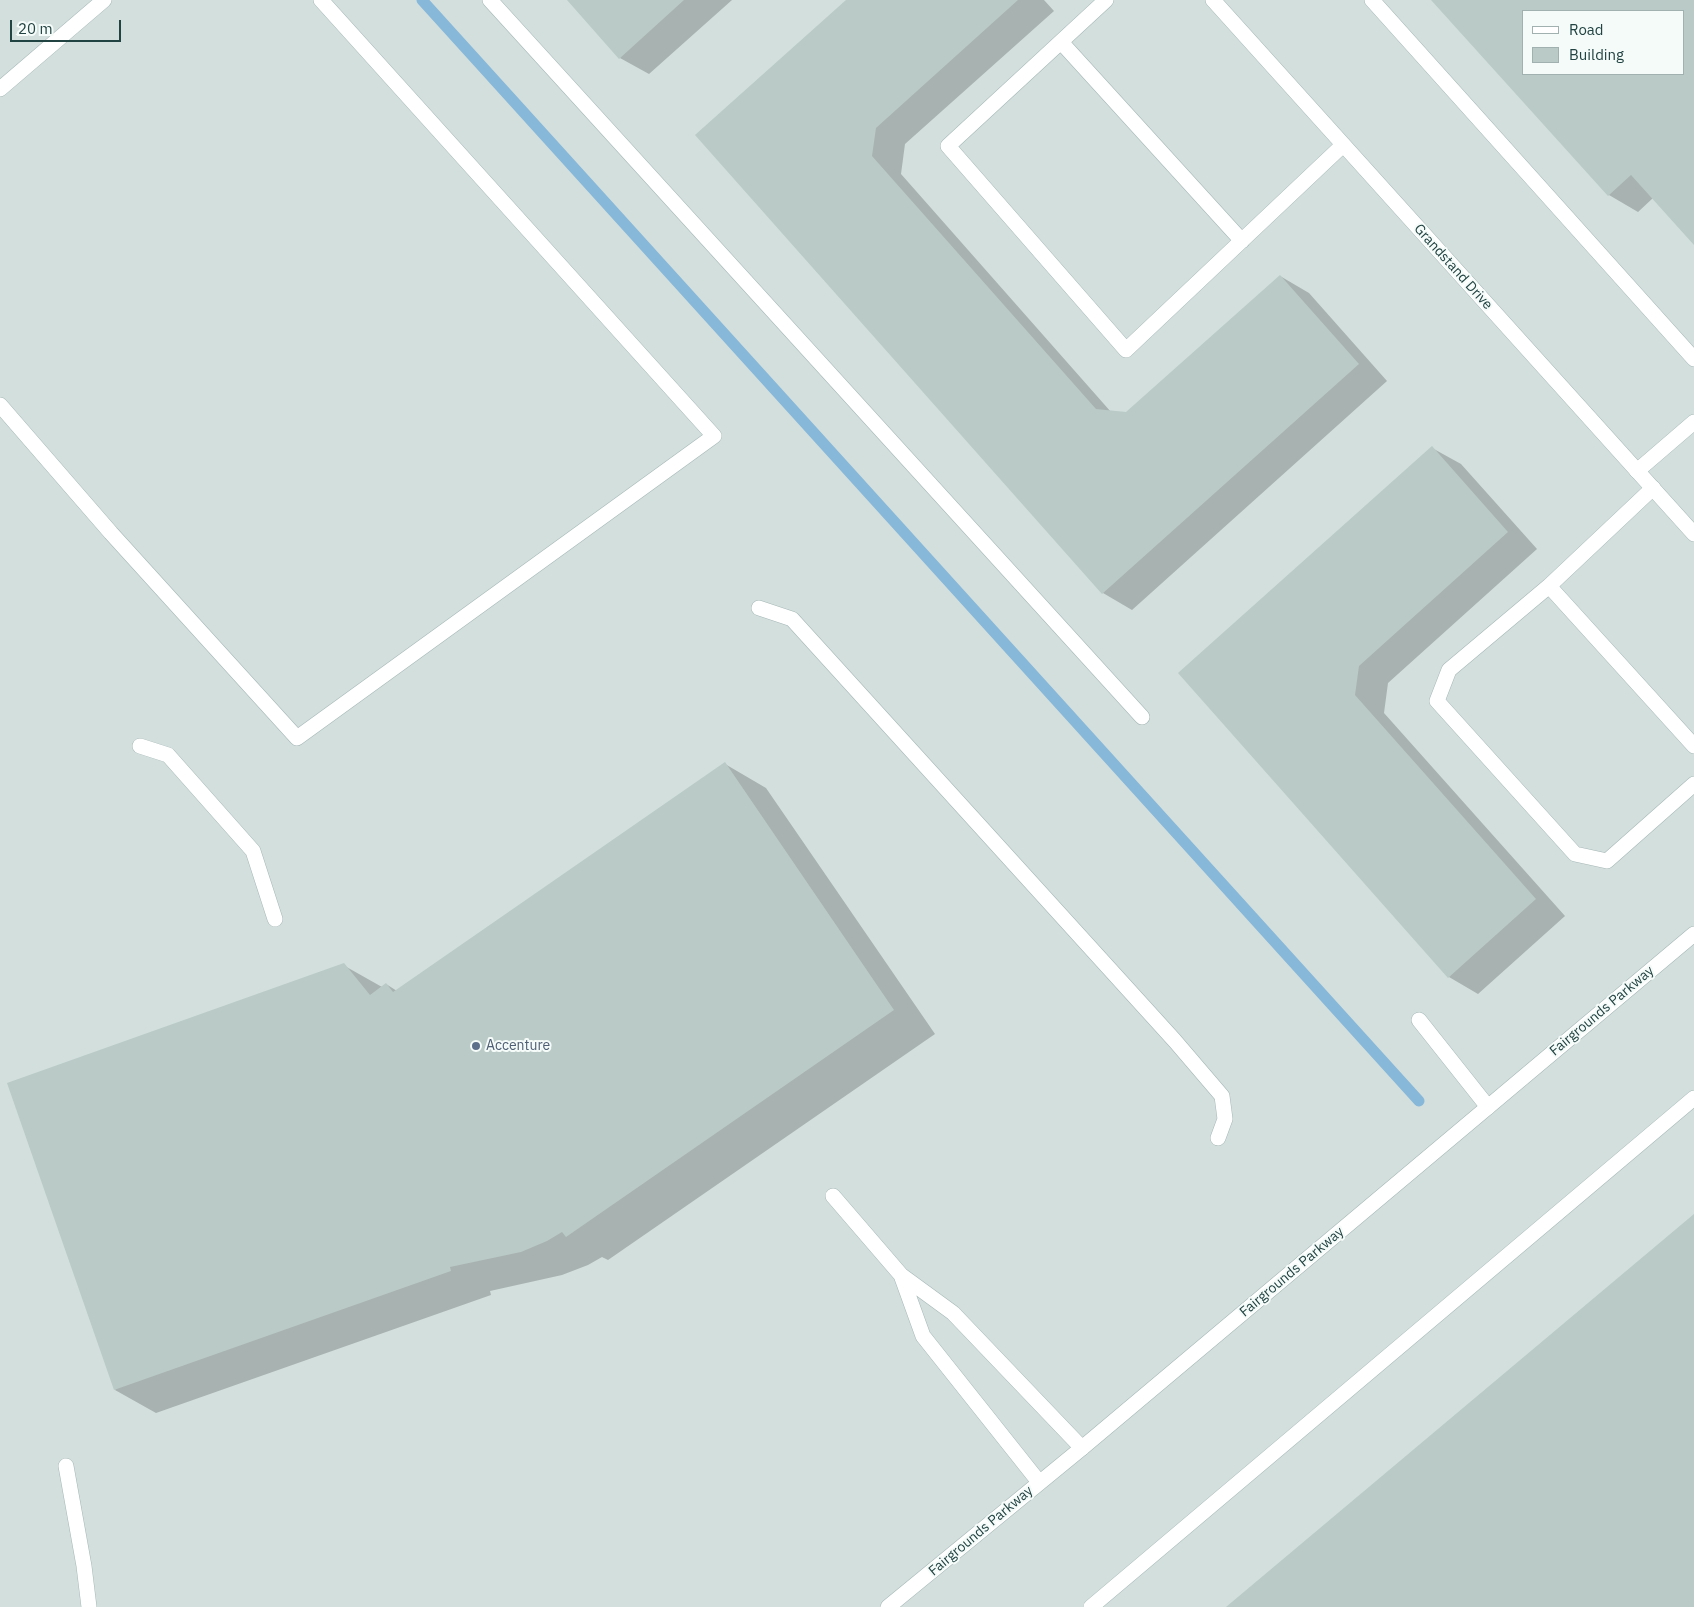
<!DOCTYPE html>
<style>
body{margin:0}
#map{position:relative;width:1694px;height:1607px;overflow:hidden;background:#e4efed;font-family:"IBM Plex Sans",sans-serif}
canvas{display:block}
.legend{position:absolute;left:1522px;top:10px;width:162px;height:65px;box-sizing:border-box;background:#f5fbf9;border:1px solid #a0b1b0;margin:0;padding:6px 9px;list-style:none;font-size:15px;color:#214342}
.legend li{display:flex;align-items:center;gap:10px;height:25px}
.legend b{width:25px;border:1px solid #a0b1b0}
.scale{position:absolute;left:10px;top:20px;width:111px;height:22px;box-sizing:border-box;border:2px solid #214342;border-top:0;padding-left:6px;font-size:15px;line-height:18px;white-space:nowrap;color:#214342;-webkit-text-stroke:4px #f5fbf9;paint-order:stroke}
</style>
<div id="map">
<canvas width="1694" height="1607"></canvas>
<ul class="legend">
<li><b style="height:6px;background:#fff"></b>Road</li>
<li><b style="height:14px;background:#b9cac7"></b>Building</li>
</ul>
<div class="scale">20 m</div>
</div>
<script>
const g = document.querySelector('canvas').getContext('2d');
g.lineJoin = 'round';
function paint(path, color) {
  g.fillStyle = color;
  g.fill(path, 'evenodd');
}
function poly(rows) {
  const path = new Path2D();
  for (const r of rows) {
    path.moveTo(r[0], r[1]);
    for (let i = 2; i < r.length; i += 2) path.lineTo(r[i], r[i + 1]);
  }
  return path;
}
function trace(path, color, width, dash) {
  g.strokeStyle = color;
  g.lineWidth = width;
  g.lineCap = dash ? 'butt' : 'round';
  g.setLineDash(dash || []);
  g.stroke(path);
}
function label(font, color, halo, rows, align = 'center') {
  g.font = font + ' "IBM Plex Sans",sans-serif';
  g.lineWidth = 4;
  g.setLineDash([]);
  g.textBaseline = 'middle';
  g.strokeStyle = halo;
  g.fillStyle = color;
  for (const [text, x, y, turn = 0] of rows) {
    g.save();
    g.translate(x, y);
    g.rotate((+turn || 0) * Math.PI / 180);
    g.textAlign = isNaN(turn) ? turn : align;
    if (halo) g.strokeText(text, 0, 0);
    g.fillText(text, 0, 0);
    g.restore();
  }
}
const built = poly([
 [0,0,1694,0,1694,1607,0,1607],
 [1523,11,1683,11,1683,74,1523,74]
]);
const shadow = poly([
 [568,0,732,0,649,74,620,58],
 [848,0,1044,0,1054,11,905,144,901,174,1111,412,1126,414,1280,276,1309,293,1387,381,1132,610,1103,593,697,135],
 [1433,0,1694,0,1694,243,1653,198,1638,212,1609,195],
 [1523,11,1683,11,1683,74,1523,74],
 [1432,448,1461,464,1537,549,1388,683,1384,713,1565,916,1478,994,1449,977,1180,673],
 [725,764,766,788,935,1034,608,1260,602,1257,588,1265,562,1275,490,1291,491,1295,156,1413,115,1390,343,965,382,987,386,984,397,991]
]);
const stream = poly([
 [422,0,1419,1101]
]);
const building = poly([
 [567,0,684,0,619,59],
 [846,0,1018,0,876,128,872,156,1096,409,1126,412,1280,275,1359,364,1102,594,695,135],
 [1431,0,1694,0,1694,245,1631,175,1608,196],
 [1523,11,1683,11,1683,74,1523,74],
 [1432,446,1508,532,1359,666,1355,695,1536,899,1448,978,1178,673],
 [725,762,894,1010,566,1237,562,1232,547,1241,521,1252,450,1267,451,1271,114,1390,7,1083,344,963,370,995,386,983,393,992],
 [1694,1214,1694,1607,1226,1607]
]);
const lane = poly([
 [490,0,1142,717],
 [1106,0,948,146,1126,350,1343,145],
 [1372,0,1694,359],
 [1061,42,1242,241],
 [0,89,104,0],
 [0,405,111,533,297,738,714,436,321,0],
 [1637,471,1694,422],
 [1653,488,1549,586,1694,746],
 [1549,586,1449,670,1437,701,1575,854,1607,861,1694,784],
 [759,608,792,619,1175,1041,1222,1096,1225,1119,1218,1138],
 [140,746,168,755,253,851,275,919],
 [1419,1020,1488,1107],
 [833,1196,901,1275,953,1313,1082,1448],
 [901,1275,923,1336,1039,1482],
 [66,1466,84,1566,89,1607],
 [1091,1607,1694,1098]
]);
const street = poly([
 [1213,0,1694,534],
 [888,1607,1082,1448,1694,934]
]);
const markers = [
 [476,1046,5,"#5c6f8a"]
];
const streetNames = [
 ["Grandstand Drive",1453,267,48],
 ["Fairgrounds Parkway",1602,1011,-40],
 ["Fairgrounds Parkway",1292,1272,-40],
 ["Fairgrounds Parkway",981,1531,-40]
];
const serviceNames = [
 ["Accenture",486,1046]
];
paint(built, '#d2dfdd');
paint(shadow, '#0003');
trace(stream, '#87b8d9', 11);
paint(building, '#b9cac7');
trace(lane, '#a6b8b6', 16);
trace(street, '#a6b8b6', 16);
trace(lane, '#fff', 15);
trace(street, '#fff', 15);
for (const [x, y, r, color] of markers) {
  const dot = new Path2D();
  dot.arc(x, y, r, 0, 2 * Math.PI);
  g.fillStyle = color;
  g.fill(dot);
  trace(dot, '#f5fbf9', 2);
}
label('14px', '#214342', '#f5fbf9', streetNames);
label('14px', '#4e5e75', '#f5fbf9', serviceNames, 'left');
</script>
